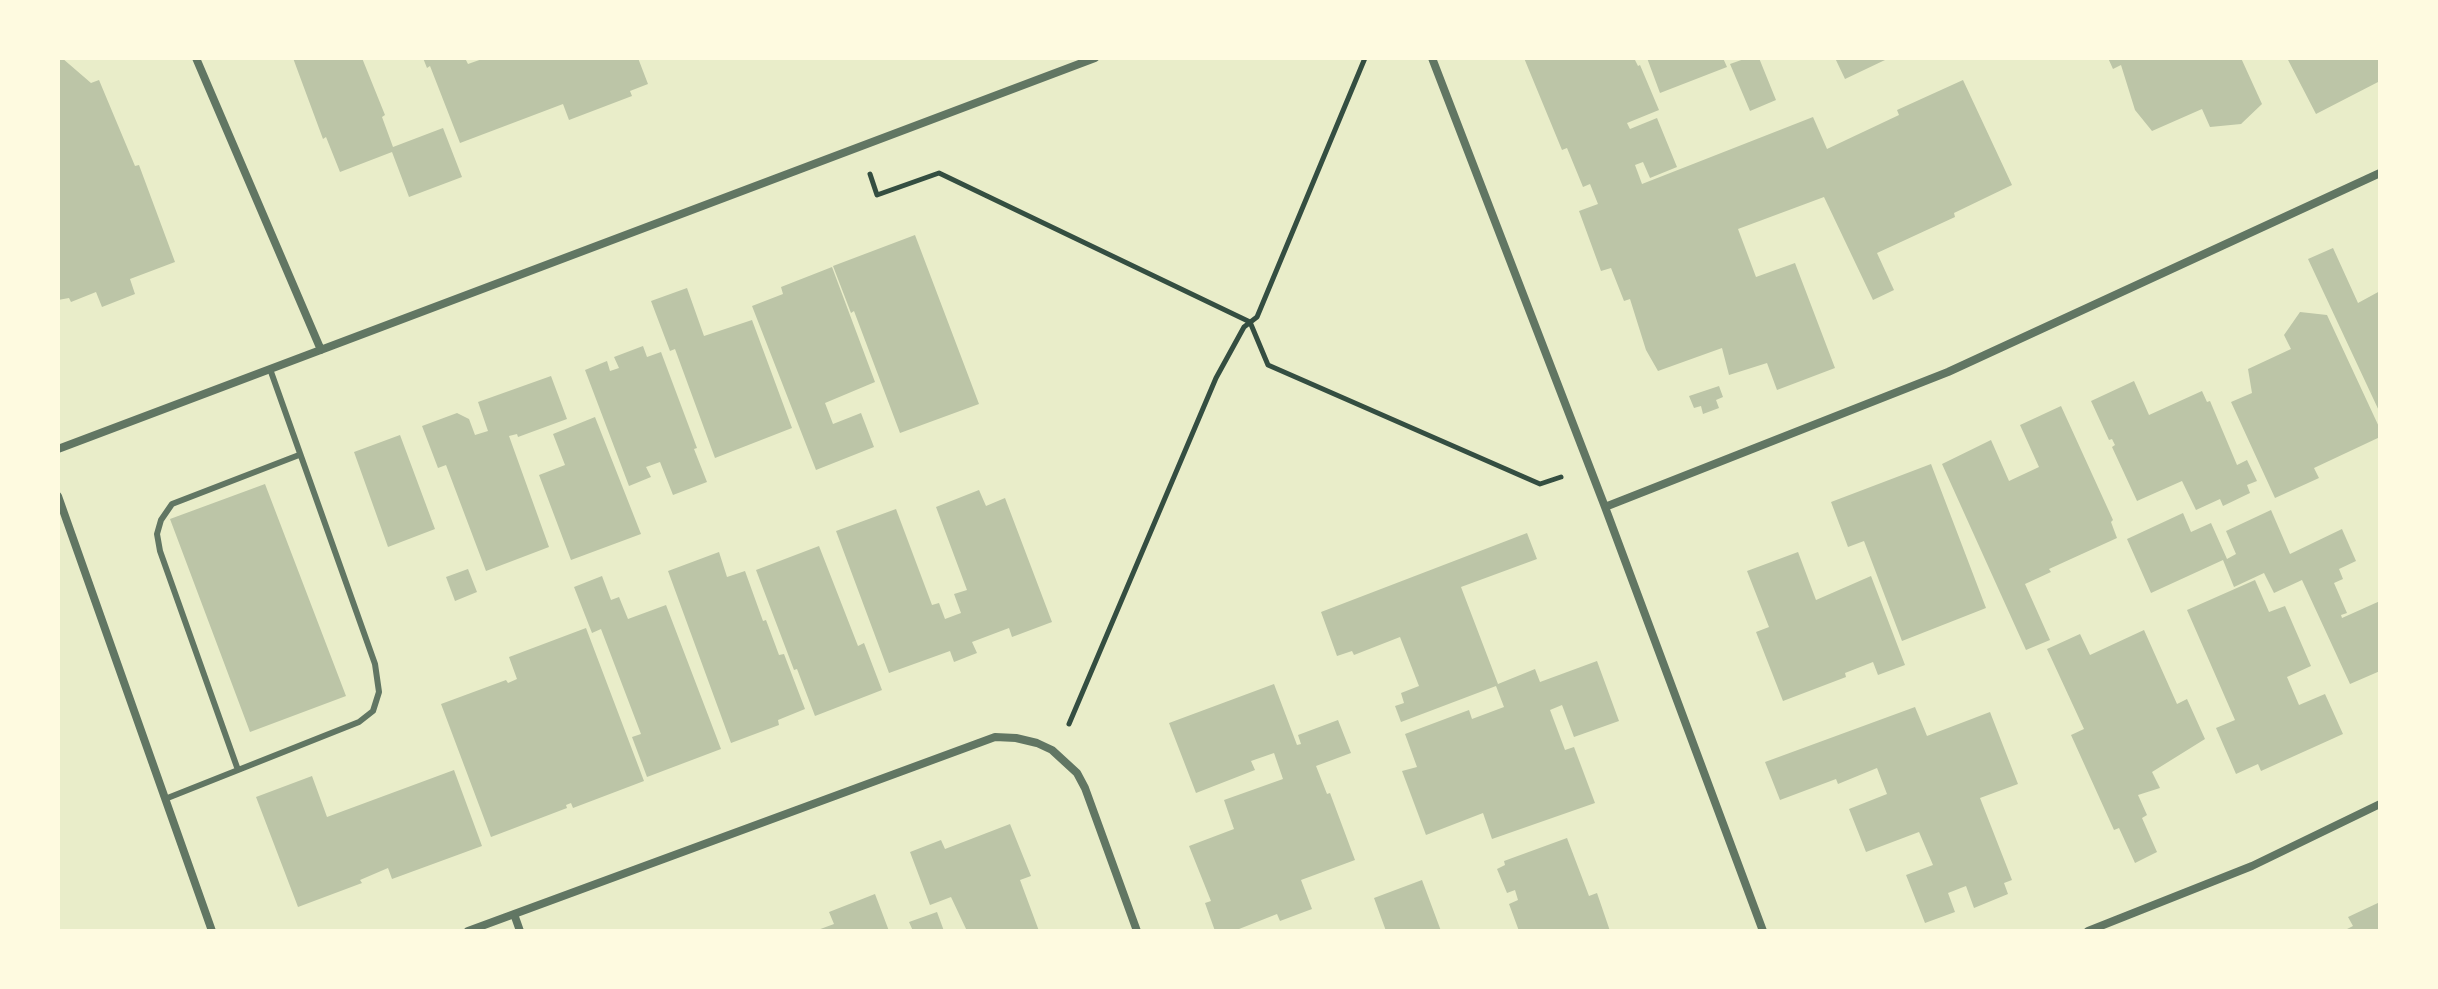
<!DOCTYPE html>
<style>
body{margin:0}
#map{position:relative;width:2438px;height:989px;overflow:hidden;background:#e9edc9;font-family:Cabin,sans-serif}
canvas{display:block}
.frame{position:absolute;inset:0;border:60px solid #fefae0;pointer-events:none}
</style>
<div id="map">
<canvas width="2438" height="989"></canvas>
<div class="frame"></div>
</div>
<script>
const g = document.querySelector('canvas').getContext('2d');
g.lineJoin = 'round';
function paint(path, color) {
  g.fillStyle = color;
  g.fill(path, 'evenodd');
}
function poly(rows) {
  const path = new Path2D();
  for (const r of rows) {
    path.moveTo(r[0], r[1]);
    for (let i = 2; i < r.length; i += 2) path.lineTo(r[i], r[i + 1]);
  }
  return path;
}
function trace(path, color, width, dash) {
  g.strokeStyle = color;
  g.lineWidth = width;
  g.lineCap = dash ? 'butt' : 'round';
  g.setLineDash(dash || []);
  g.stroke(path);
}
const building = poly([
 [58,58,62,58,91,83,99,80,135,166,139,165,175,262,130,279,135,294,102,307,96,292,71,302,69,298,58,300],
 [293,58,362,58,385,115,382,117,393,147,443,128,462,177,409,197,392,152,340,172,326,137,323,139],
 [423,58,465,58,468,64,485,58,638,58,648,84,630,91,632,96,569,120,563,104,460,143,430,66,427,68],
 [1524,58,1634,58,1638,66,1640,65,1659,110,1627,123,1630,129,1657,118,1677,167,1650,178,1643,162,1635,165,1642,184,1813,117,1827,149,1899,115,1897,110,1963,80,2012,185,1954,213,1955,217,1877,253,1894,290,1873,300,1824,197,1738,229,1756,277,1795,263,1835,368,1777,390,1767,363,1729,375,1722,348,1658,371,1646,350,1630,299,1624,301,1611,268,1601,271,1579,211,1598,204,1590,184,1583,187,1567,148,1562,150],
 [1647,58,1723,58,1727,67,1660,93],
 [1747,58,1759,58,1776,100,1750,111,1730,64],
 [1835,58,1884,58,1885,60,1845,79],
 [2108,58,2241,58,2262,104,2241,124,2210,127,2202,109,2152,131,2135,110,2121,65,2113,69],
 [2287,58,2380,58,2380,81,2316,114],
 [915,235,979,404,900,433,854,311,851,313,833,266],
 [2333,248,2358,303,2380,291,2380,413,2308,259],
 [832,267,875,382,825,403,833,424,861,413,874,447,816,470,752,306,783,294,781,287],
 [687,288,704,336,752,320,792,428,715,458,675,349,670,351,651,301],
 [2300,312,2327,315,2380,429,2380,437,2314,468,2319,478,2275,498,2231,402,2252,393,2248,369,2291,349,2284,335],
 [643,346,647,357,661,352,697,448,694,449,707,482,673,495,660,462,646,467,651,477,629,486,585,370,607,361,610,371,619,368,614,357],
 [551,376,567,419,518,437,517,434,509,436,549,547,486,571,446,465,438,468,422,426,457,413,469,419,475,435,488,431,478,402],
 [2134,381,2149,415,2202,391,2207,402,2210,401,2237,465,2247,460,2257,481,2247,485,2250,493,2223,506,2220,499,2196,510,2182,481,2137,501,2112,447,2115,445,2112,439,2109,440,2091,401],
 [1719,386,1723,397,1716,400,1719,408,1703,414,1701,406,1694,408,1689,396],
 [2061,406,2113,520,2111,522,2117,538,2049,569,2051,572,2025,584,2050,640,2026,650,1942,464,1991,440,2009,481,2039,467,2020,425],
 [595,417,641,534,571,560,539,475,565,465,553,434],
 [400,435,435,529,388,547,354,452],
 [1931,464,1986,608,1902,641,1864,541,1848,547,1831,502],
 [265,484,346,696,250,732,170,519],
 [979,490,986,506,1005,498,1052,622,1012,637,1009,628,972,642,977,653,954,662,950,651,889,673,836,531,896,509,932,605,939,603,945,619,961,613,954,594,967,590,936,507],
 [2271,510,2290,554,2342,529,2356,561,2339,569,2343,579,2334,583,2347,613,2341,615,2342,618,2380,601,2380,671,2350,684,2302,580,2274,593,2264,573,2234,587,2223,560,2151,593,2127,539,2183,513,2191,532,2211,523,2227,559,2236,554,2226,531],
 [1527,533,1537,559,1461,587,1498,684,1535,669,1540,682,1597,661,1619,721,1574,737,1562,705,1550,710,1565,750,1574,747,1595,803,1492,839,1483,813,1426,835,1402,771,1417,767,1405,734,1469,710,1472,719,1504,707,1496,686,1401,722,1395,706,1404,703,1401,693,1419,686,1400,637,1354,655,1352,651,1337,656,1321,612],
 [819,546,858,646,864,643,882,690,815,716,797,669,794,670,756,570],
 [719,552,727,577,745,571,763,621,766,620,779,655,784,654,805,709,778,720,779,725,731,743,668,571],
 [1798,552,1816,600,1871,576,1905,665,1878,675,1873,662,1845,673,1846,677,1783,701,1756,632,1769,627,1747,571],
 [468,569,477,592,455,601,446,577],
 [602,576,611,600,619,597,628,619,666,605,721,749,647,777,632,737,641,734,601,629,592,633,574,587],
 [2255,580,2269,612,2285,606,2311,666,2287,677,2299,705,2325,694,2343,734,2261,771,2258,764,2236,774,2216,728,2235,720,2187,610],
 [586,628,644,781,573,808,571,803,566,805,567,808,491,837,441,704,506,680,508,683,517,679,509,657],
 [2144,630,2177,704,2187,699,2205,739,2152,772,2160,788,2138,795,2147,815,2142,818,2157,852,2135,863,2119,828,2114,830,2071,735,2084,729,2047,649,2080,634,2090,655],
 [1274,684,1297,745,1301,744,1298,735,1338,720,1351,753,1316,766,1327,794,1330,793,1355,860,1301,880,1312,909,1280,921,1277,914,1234,931,1215,931,1205,903,1211,901,1189,846,1234,829,1224,800,1283,779,1274,753,1251,761,1255,770,1196,793,1169,723],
 [1915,707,1927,736,1990,712,2018,784,1980,798,2012,880,2004,883,2008,894,1974,908,1966,886,1948,893,1955,912,1925,923,1906,875,1933,865,1919,832,1866,852,1849,809,1887,794,1877,768,1838,784,1836,779,1780,800,1765,762],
 [454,770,482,846,392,879,388,868,360,880,362,883,298,907,256,797,312,776,327,817],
 [1010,824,1031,876,1020,880,1039,931,967,931,951,897,930,905,910,852,941,840,945,849],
 [1567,838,1589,896,1597,893,1610,931,1519,931,1509,904,1518,900,1515,890,1507,893,1497,869,1505,865,1504,861],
 [1422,880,1441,931,1386,931,1374,898],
 [875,894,889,931,815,931,834,924,829,912],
 [2380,902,2380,931,2348,931,2347,929,2353,926,2348,917],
 [937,912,944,931,913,931,909,922]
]);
const path = poly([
 [870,174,877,195,939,173,1250,322,1268,365,1540,484,1561,477],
 [1069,724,1216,378,1244,327,1257,317,1365,58]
]);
const service = poly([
 [238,770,160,551,157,534,161,520,172,504,299,455],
 [165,799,359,722,373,711,379,692,375,664,270,369]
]);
const minor = poly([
 [196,58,321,350],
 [1432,58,1605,507,1763,931],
 [58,449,1095,58],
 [58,496,212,931],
 [1605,507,1948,372,2380,173],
 [514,914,520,931],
 [468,931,995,737,1016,738,1037,743,1052,750,1077,773,1085,788,1137,931],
 [2088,931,2252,866,2380,804]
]);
paint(building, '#bcc5a7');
trace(path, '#344e41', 5);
trace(service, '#617663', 6);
trace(minor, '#617663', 8);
</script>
